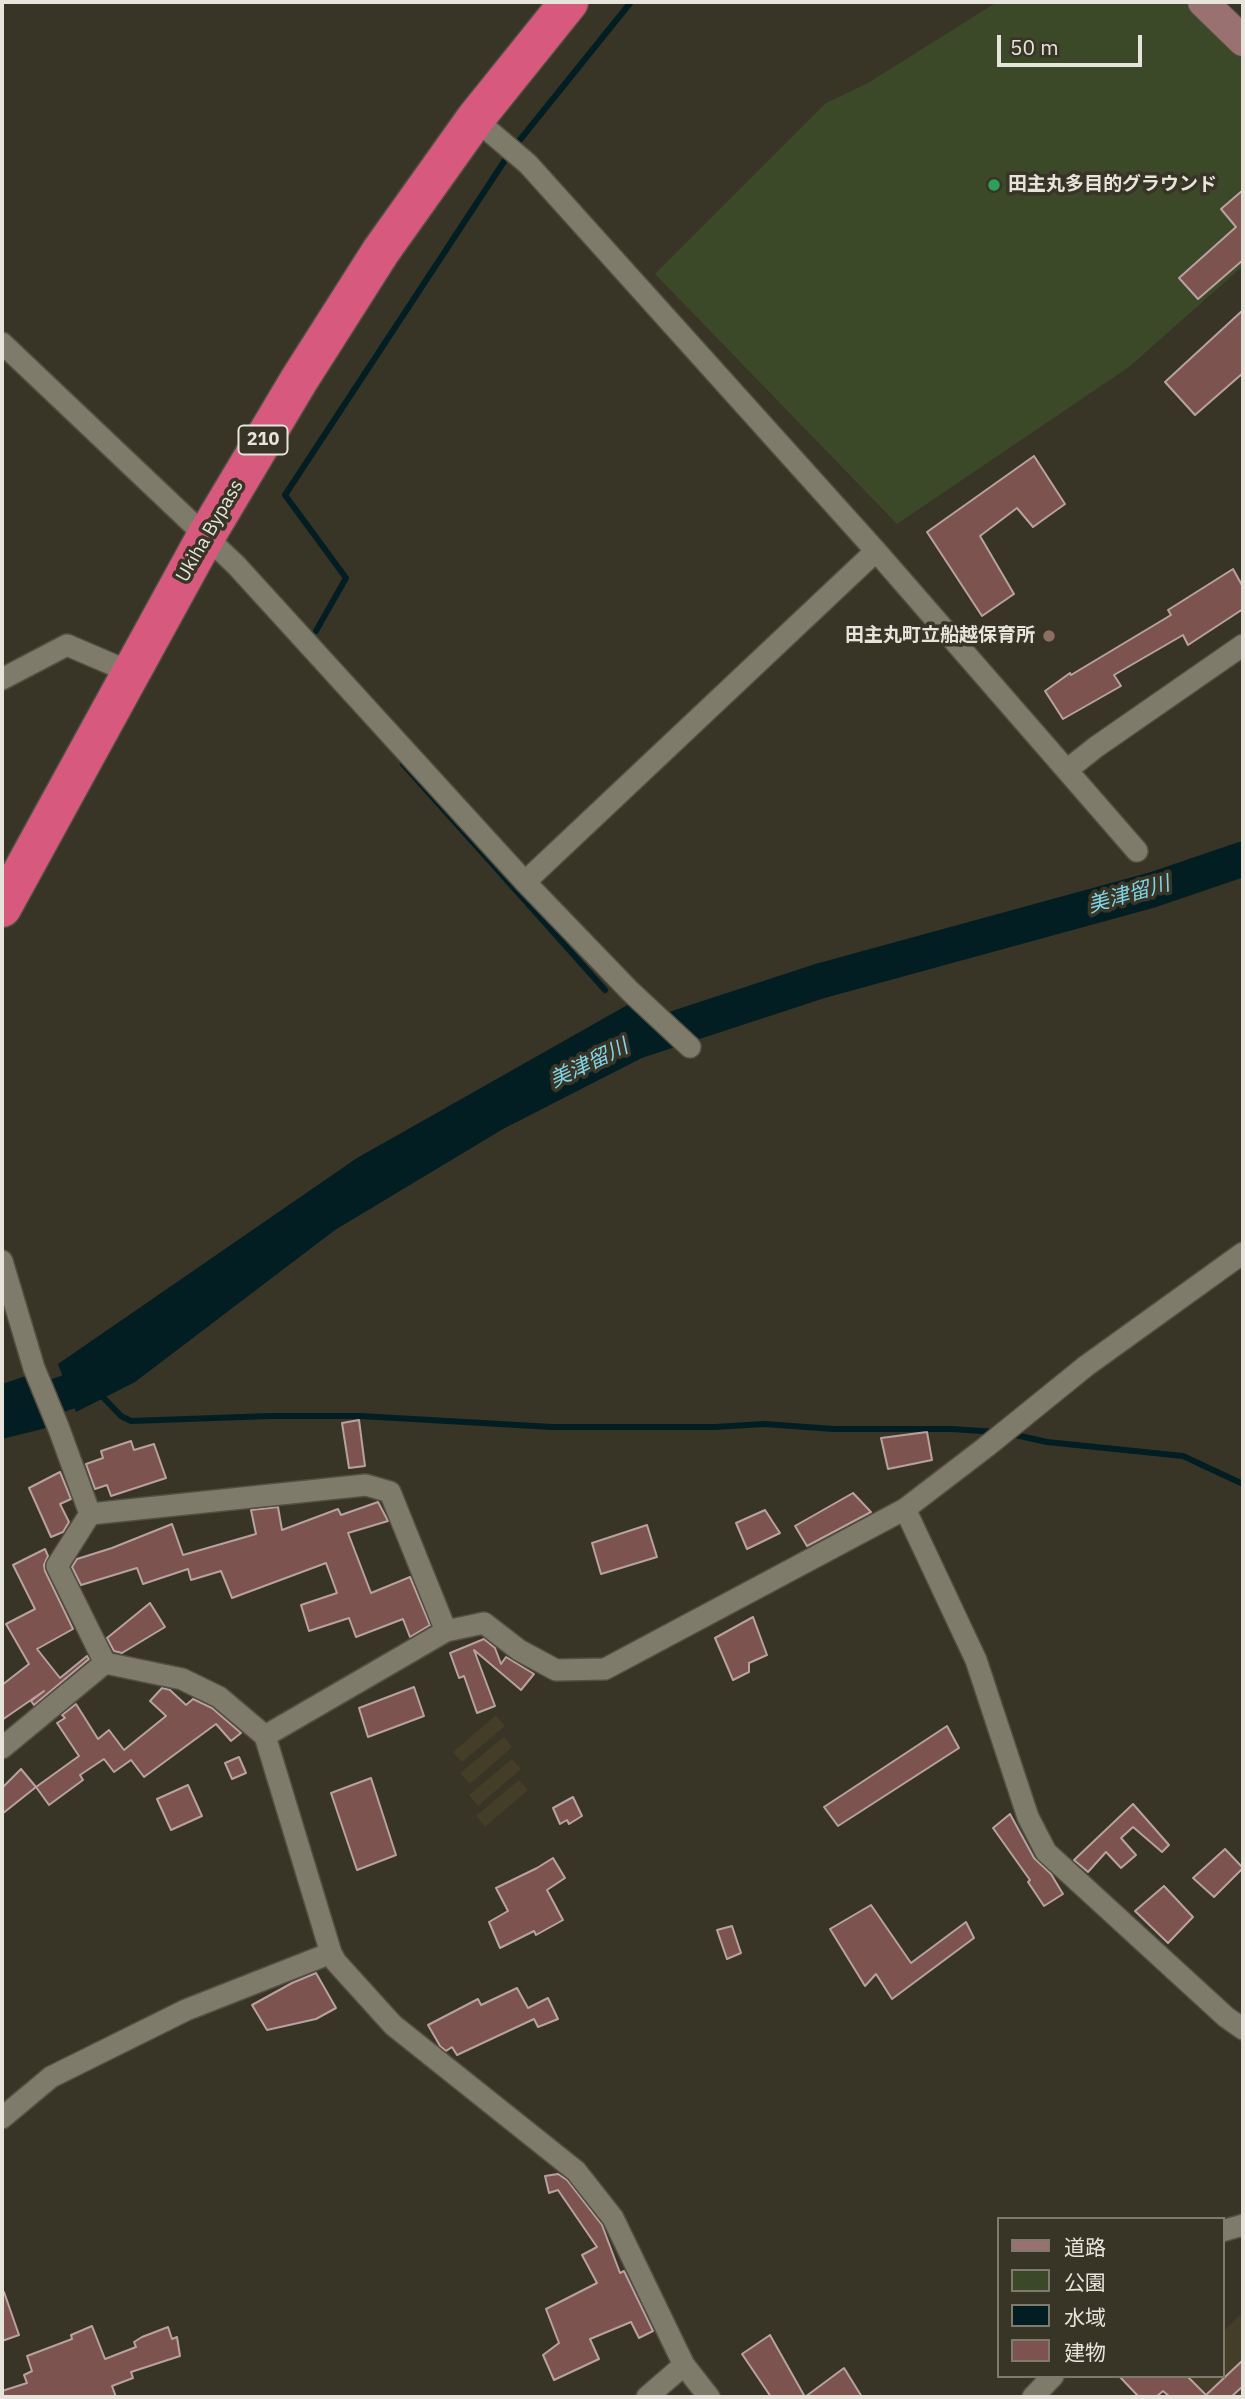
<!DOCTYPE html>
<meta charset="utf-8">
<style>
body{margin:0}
#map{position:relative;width:1245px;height:2399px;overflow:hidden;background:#383426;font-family:"IBM Plex Sans","Noto Sans JP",sans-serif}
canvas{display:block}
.frame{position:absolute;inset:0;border:4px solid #e6e4db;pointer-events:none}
.legend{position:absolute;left:997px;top:2217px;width:228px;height:161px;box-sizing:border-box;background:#383426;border:2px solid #7e7a6e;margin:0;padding:9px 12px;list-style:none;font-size:21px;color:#e6e4db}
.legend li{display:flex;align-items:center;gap:14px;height:35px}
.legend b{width:35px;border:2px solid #7e7a6e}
.scale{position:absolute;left:997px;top:35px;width:145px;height:32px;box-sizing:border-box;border:4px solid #e6e4db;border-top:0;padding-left:9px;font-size:21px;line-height:24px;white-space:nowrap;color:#e6e4db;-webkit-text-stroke:5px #383426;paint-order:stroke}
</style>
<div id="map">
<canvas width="1245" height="2399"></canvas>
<div class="frame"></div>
<ul class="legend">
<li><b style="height:9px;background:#997171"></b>道路</li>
<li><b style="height:19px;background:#3b4929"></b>公園</li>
<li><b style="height:19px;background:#031e23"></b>水域</li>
<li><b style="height:19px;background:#7d5350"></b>建物</li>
</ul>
<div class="scale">50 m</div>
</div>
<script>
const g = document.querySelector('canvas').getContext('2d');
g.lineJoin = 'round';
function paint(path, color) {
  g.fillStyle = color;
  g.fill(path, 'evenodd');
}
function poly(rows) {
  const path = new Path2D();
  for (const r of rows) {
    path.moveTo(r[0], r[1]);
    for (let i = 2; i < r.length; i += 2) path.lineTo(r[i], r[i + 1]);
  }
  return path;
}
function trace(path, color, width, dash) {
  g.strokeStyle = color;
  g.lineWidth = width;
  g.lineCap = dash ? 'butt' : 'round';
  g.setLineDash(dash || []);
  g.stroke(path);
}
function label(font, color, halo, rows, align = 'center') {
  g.font = font + ' "IBM Plex Sans","Noto Sans JP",sans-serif';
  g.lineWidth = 7;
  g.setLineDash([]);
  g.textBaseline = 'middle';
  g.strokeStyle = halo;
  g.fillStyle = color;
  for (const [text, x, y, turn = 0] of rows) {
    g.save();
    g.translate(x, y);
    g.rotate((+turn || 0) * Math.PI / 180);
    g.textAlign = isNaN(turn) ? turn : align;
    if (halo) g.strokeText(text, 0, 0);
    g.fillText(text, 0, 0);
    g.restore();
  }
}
const built = poly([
 [496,1715,505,1726,462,1762,453,1752],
 [504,1737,512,1747,470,1784,460,1773],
 [512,1759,521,1769,478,1806,469,1795],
 [519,1780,528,1790,485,1827,476,1816],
 [1243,2312,1243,2397,1168,2397,1163,2392,1179,2376,1222,2376,1222,2333]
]);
const green = poly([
 [997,2,1186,2,1243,59,1243,266,1129,367,897,524,655,274,826,103,868,83]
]);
const water = poly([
 [631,1003,675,1041,503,1129,335,1230,135,1382,76,1412,58,1364,357,1158],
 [32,1374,54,1426,2,1439,2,1384]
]);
const stream = poly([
 [519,141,631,2],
 [316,631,346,578,285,495,507,157],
 [403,764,605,990],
 [99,1393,121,1416,131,1421,270,1416,360,1416,552,1427,715,1427,764,1424,834,1429,951,1429,997,1432],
 [1011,1434,1047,1442,1183,1456,1243,1484]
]);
const river = poly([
 [637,1041,820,981,1152,890,1243,859],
 [2,1413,12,1412,90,1384,109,1370]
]);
const building = poly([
 [1243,190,1243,260,1198,299,1179,278,1236,227,1221,209,1243,190],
 [1243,310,1243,373,1195,415,1165,382,1243,310],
 [1034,456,1065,504,1033,527,1017,508,980,536,1014,594,982,616,927,532,1034,456],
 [1233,569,1243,587,1243,609,1188,645,1183,635,1114,675,1121,686,1063,719,1045,691,1070,673,1071,675,1171,615,1168,610,1233,569],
 [359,1420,365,1466,349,1468,342,1423,359,1420],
 [927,1432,932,1460,888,1469,881,1438,927,1432],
 [131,1441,134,1450,154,1444,166,1478,111,1496,107,1485,95,1489,86,1464,103,1458,101,1451,131,1441],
 [60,1472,71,1499,60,1504,69,1522,63,1532,51,1537,29,1488,60,1472],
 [853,1493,871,1512,807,1546,795,1526,853,1493],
 [378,1502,388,1521,348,1533,371,1593,410,1577,430,1625,410,1637,403,1619,356,1637,349,1618,309,1631,301,1605,337,1593,326,1563,232,1598,221,1571,191,1580,188,1569,143,1584,137,1568,81,1585,72,1567,77,1559,112,1548,172,1524,183,1555,256,1534,251,1510,278,1507,282,1530,338,1509,341,1515,378,1502],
 [765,1510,780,1533,747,1549,736,1523,765,1510],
 [647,1525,657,1557,601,1574,592,1543,647,1525],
 [45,1549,48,1556,44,1565,45,1571,73,1629,37,1649,60,1678,87,1656,89,1659,34,1705,31,1701,44,1691,2,1720,2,1685,29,1664,6,1624,35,1609,13,1565,45,1549],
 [150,1603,165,1627,122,1653,114,1651,107,1638,150,1603],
 [753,1617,767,1655,749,1663,749,1672,733,1680,715,1638,753,1617],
 [484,1639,495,1648,501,1664,506,1657,534,1674,521,1690,474,1650,495,1706,477,1713,464,1676,459,1678,450,1653,484,1639],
 [414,1687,424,1716,368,1737,359,1708,414,1687],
 [162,1688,170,1690,186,1705,193,1699,212,1708,241,1733,231,1741,216,1724,144,1777,131,1760,114,1772,104,1759,80,1775,83,1780,49,1805,36,1787,79,1756,57,1723,65,1718,62,1715,76,1704,98,1739,109,1730,124,1750,166,1716,150,1701,162,1688],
 [947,1726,959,1748,838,1826,824,1807,947,1726],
 [239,1757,246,1773,232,1779,225,1763,239,1757],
 [21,1769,36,1787,2,1814,2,1788,21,1769],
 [371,1778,396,1855,357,1870,331,1793,371,1778],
 [188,1785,202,1816,171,1830,157,1799,188,1785],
 [573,1797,582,1816,569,1824,567,1820,560,1824,553,1808,573,1797],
 [1133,1804,1169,1845,1162,1852,1133,1827,1121,1838,1136,1855,1121,1868,1106,1852,1088,1872,1074,1860,1133,1804],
 [1010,1814,1034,1858,1051,1874,1063,1894,1044,1906,1028,1882,1030,1880,993,1828,1010,1814],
 [1225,1849,1243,1868,1214,1897,1193,1878,1225,1849],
 [553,1858,565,1878,547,1890,563,1920,536,1935,534,1931,500,1948,489,1922,508,1911,496,1888,537,1868,553,1858],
 [1164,1886,1193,1917,1168,1943,1135,1911,1164,1886],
 [871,1905,911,1963,966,1922,974,1938,892,1999,876,1974,865,1986,830,1929,871,1905],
 [732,1926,741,1953,727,1959,717,1930,732,1926],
 [316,1973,336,2008,316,2019,267,2030,252,2005,292,1983,316,1973],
 [517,1988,528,2008,548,1998,558,2019,538,2027,534,2019,457,2055,452,2047,446,2051,440,2046,428,2025,478,1999,481,2005,517,1988],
 [558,2174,567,2180,602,2225,620,2273,624,2271,653,2331,639,2338,631,2322,590,2339,599,2359,554,2380,543,2355,559,2343,546,2309,597,2283,582,2255,597,2247,558,2190,549,2193,545,2176,558,2174],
 [4,2292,19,2335,2,2341,2,2293,4,2292],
 [92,2326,105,2359,136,2347,134,2342,142,2337,168,2327,172,2339,177,2337,180,2356,131,2372,133,2378,112,2386,116,2397,2,2397,2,2391,27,2383,24,2375,32,2371,27,2356,72,2339,71,2335,92,2326],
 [770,2335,805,2397,844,2368,862,2397,771,2397,742,2354,770,2335],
 [1243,2360,1243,2386,1231,2397,1170,2397,1163,2391,1156,2397,1139,2397,1119,2376,1187,2376,1206,2395,1243,2360]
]);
const street = poly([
 [475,119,528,164,876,551,1137,851],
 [2,343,236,565,525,882,630,991,690,1047],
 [2,679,67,645,130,672],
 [1067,770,1096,747,1243,645],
 [525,882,876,551],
 [2,1261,34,1368,59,1429,90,1514],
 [905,1509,976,1660,1028,1817,1046,1852,1226,2017,1243,2029],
 [90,1514,366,1485,390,1492,446,1631],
 [90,1514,57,1566,105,1663],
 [105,1663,182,1679,219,1697,265,1736,331,1953,336,1962,393,2025,576,2171,613,2218,684,2365,709,2397],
 [265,1736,446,1631,484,1623,519,1650,556,1670,605,1669,905,1509,986,1447,1086,1366,1243,1253],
 [2,1748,105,1663],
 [2,2118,51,2077,186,2010,331,1953],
 [1222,2231,1243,2225],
 [647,2397,684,2365],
 [1033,2397,1053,2376]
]);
const secondary = poly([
 [1203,2,1243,41]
]);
const highway = poly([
 [2,908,206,536,299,380,381,251,475,119,569,2]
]);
const markers = [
 [994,185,7,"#2e9e5b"],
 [1049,636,7,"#8d6e63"]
];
const shields = [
 [263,440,49]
];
const shieldNames = [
 ["210",263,440]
];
const poiNames = [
 ["田主丸多目的グラウンド",1008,185],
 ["田主丸町立船越保育所",1035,636,"right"]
];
const streetNames = [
 ["Ukiha Bypass",210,531,-60]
];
const waterNames = [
 ["美津留川",1129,895,-16],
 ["美津留川",589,1064,-26]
];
paint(built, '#443e29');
paint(green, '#3b4929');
paint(water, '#031e23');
trace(stream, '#031e23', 6);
trace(river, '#031e23', 35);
paint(building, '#7d5350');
trace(building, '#b7a2a0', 2);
trace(street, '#534f43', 24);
trace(secondary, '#534f43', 32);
trace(highway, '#534f43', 41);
trace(street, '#7f7b6b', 21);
trace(secondary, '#997171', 30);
trace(highway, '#d7597e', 38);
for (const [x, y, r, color] of markers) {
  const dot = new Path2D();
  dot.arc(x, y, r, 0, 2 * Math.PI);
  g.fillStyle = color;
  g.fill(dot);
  trace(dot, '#383426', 2.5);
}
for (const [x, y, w] of shields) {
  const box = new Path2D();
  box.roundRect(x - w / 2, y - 14.5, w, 29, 5);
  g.fillStyle = '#383426';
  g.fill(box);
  trace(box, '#e6e4db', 2);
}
label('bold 18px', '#e6e4db', null, shieldNames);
label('bold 19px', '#e6e4db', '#383426', poiNames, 'left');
label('19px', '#e6e4db', '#383426', streetNames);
label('italic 21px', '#7fd5e7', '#383426', waterNames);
</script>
